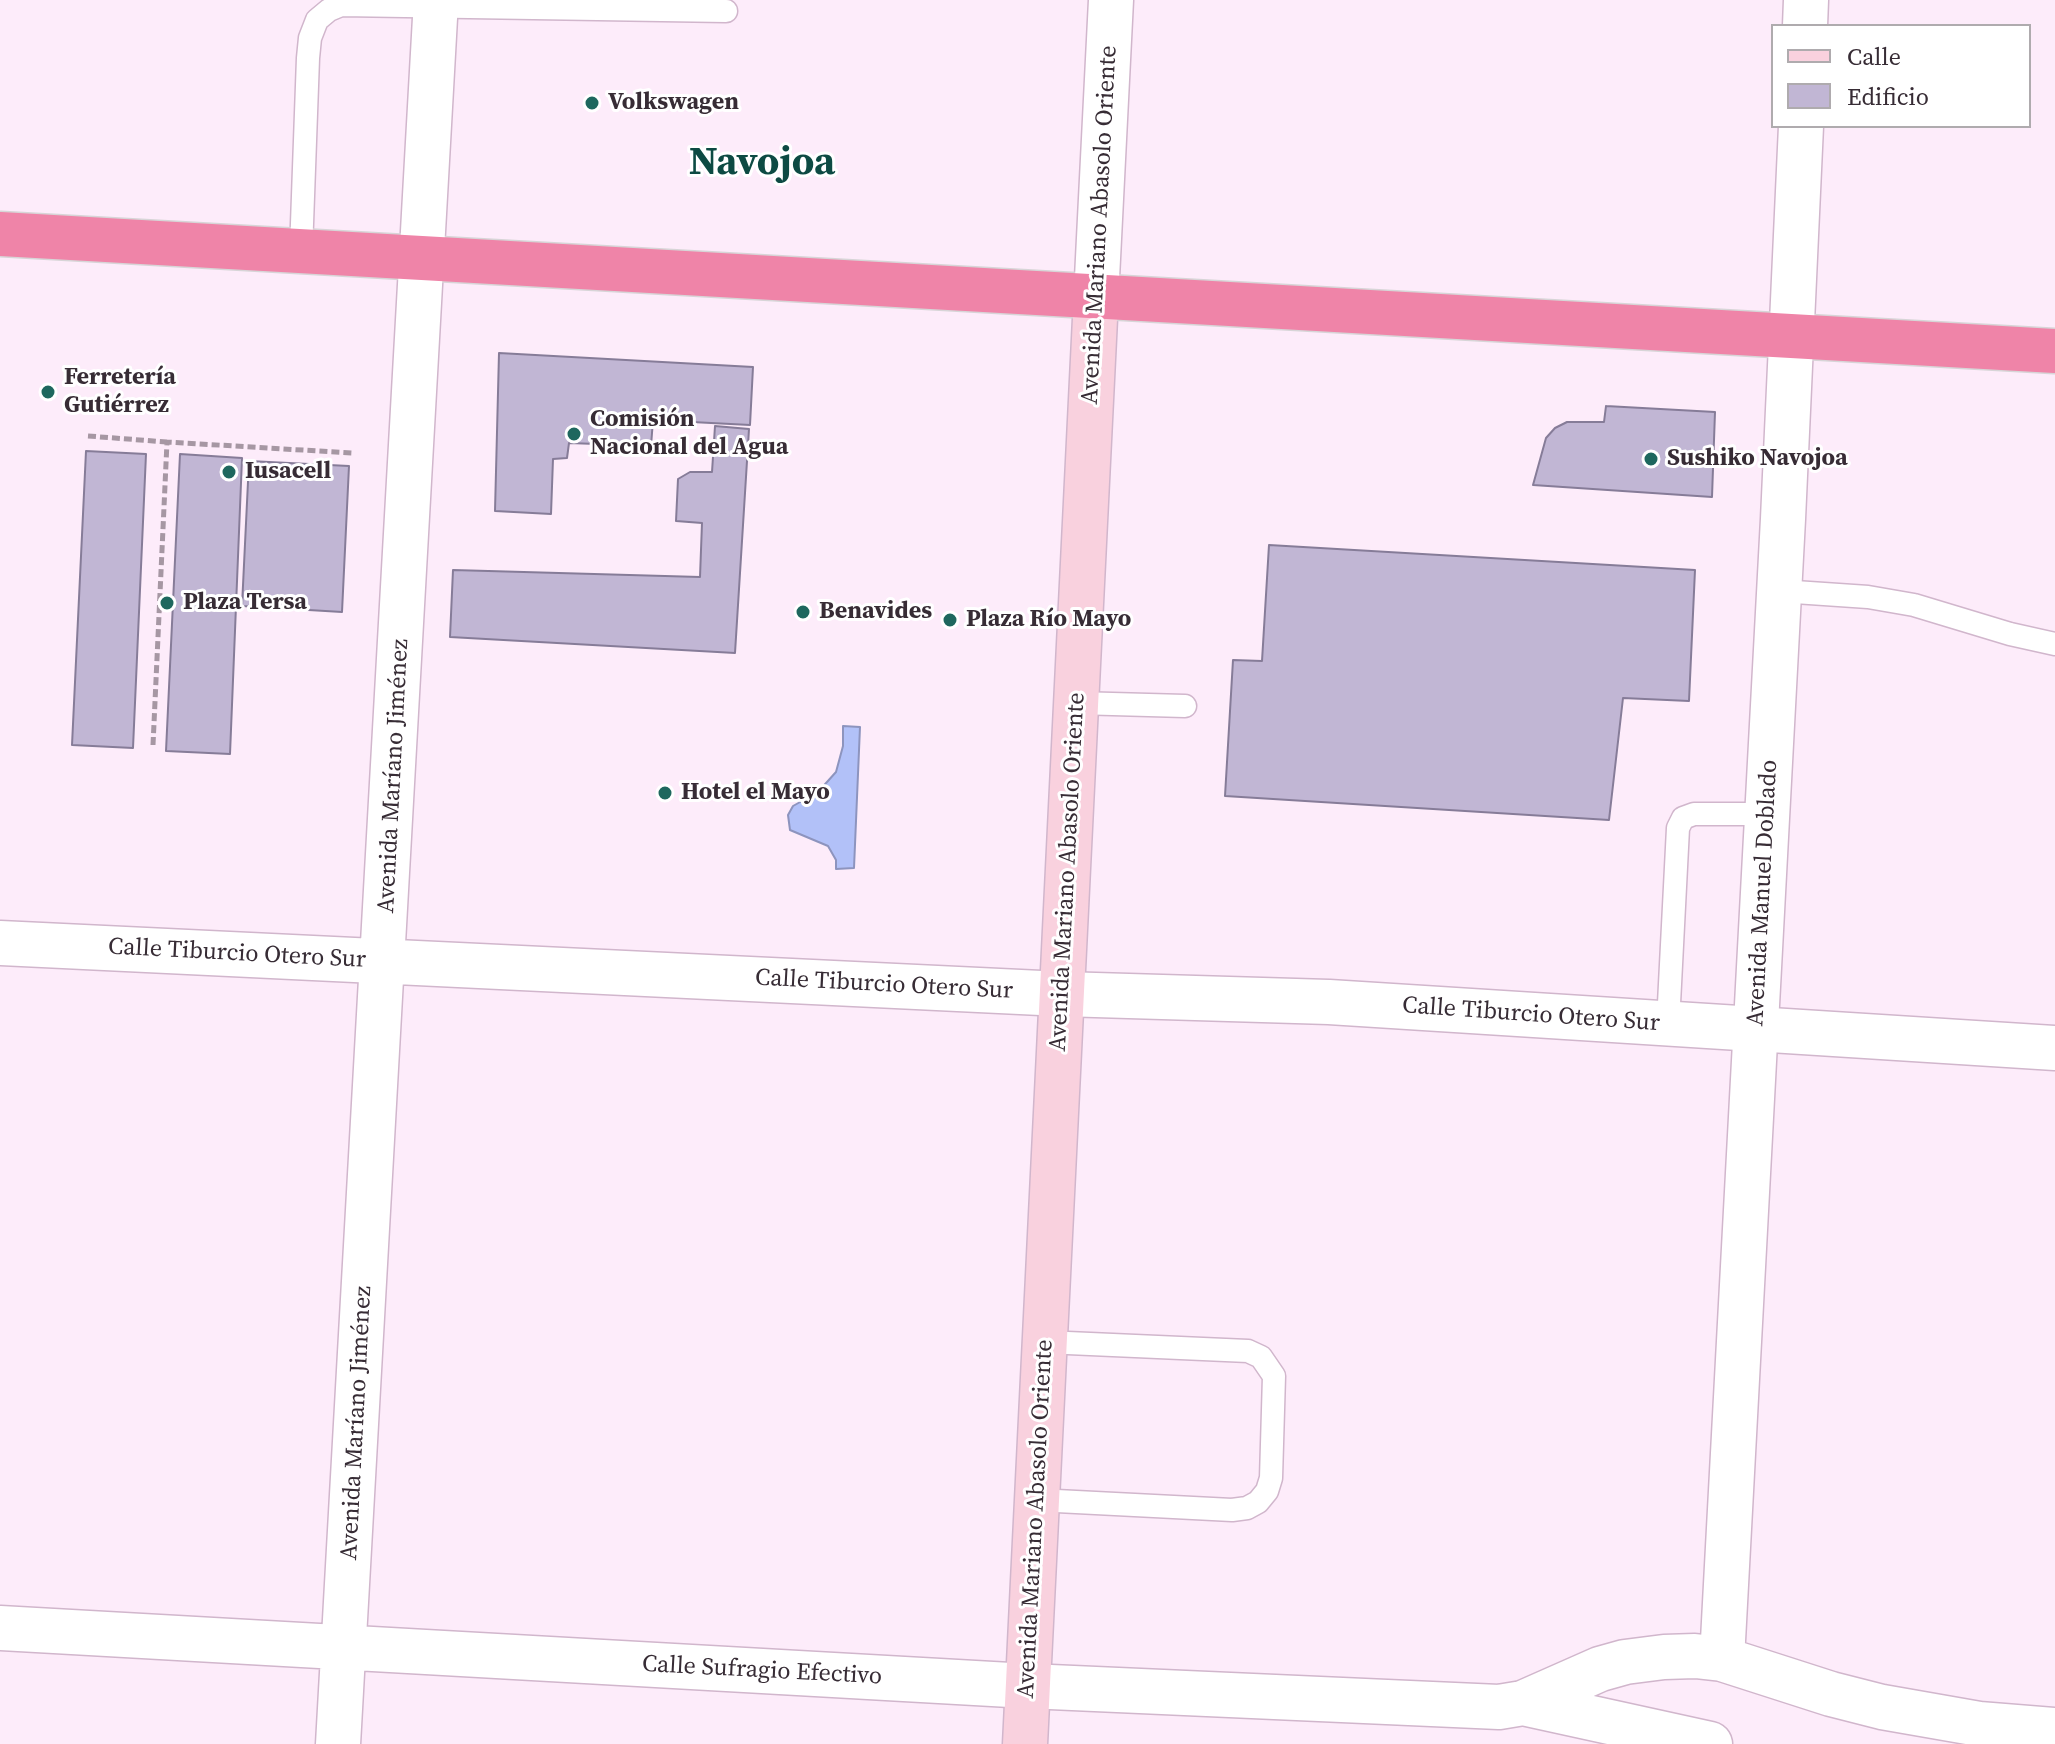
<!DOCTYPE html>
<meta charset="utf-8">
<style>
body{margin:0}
#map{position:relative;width:2055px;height:1744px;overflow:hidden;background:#fdecfa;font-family:"Source Serif 4",serif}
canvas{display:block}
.legend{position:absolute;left:1771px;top:24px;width:260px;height:104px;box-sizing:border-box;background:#fff;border:2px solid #afabae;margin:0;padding:10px 14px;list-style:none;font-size:24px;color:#372c35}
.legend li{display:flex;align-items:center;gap:16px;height:40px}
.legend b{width:40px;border:2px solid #afabae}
</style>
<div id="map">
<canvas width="2055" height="1744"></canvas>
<ul class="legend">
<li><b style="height:10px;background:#f9d1de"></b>Calle</li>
<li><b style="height:22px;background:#c1b6d4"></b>Edificio</li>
</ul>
</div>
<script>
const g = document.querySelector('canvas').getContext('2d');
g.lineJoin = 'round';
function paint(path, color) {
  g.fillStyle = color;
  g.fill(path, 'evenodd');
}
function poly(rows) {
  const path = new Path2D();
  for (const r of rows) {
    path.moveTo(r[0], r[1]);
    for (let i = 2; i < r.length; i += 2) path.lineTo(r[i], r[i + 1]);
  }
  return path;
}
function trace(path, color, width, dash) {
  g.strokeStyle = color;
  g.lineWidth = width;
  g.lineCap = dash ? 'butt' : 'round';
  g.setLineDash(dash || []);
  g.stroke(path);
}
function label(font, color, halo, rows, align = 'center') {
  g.font = font + ' "Source Serif 4",serif';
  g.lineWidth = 6;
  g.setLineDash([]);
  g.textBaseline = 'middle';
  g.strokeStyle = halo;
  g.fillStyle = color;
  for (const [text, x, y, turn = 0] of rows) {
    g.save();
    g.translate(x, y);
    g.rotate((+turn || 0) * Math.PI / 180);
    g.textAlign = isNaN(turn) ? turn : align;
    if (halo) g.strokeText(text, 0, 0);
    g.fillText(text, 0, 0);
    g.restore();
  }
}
const water = poly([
 [843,726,860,727,854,868,836,869,836,860,828,846,790,830,788,815,793,806,818,792,836,772,843,746,843,726]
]);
const building = poly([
 [499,353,753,367,750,425,653,420,651,446,569,443,567,458,553,459,551,514,495,511,499,353],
 [1606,406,1715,412,1712,497,1533,485,1546,438,1555,428,1567,422,1604,422,1606,406],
 [715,426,749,429,735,653,450,637,453,570,700,577,702,523,676,521,678,479,690,472,712,472,715,426],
 [86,451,146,454,133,748,72,745,86,451],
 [180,454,242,458,230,754,166,751,180,454],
 [249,461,349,466,342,612,242,606,249,461],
 [1269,545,1695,570,1689,701,1623,698,1609,820,1225,796,1233,660,1262,661,1269,545]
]);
const path = poly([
 [88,436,167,442],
 [153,745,167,442,352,453]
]);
const service = poly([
 [301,251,308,58,310,38,317,20,329,10,341,5,726,11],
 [1780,591,1868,597,1914,605,2010,634,2055,644],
 [1076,703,1185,706],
 [1668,1023,1678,828,1683,818,1694,814,1767,814],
 [1037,1500,1232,1510,1247,1508,1258,1502,1267,1491,1271,1478,1274,1376,1261,1357,1248,1351,1045,1342]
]);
const minor = poly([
 [1805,26,1806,0],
 [0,943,1062,994],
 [0,1628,1028,1686,1499,1707,1523,1703,1600,1669,1625,1662,1664,1657,1695,1656,1722,1659,1831,1694,1882,1707,1979,1724,2055,1730],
 [1722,1659,1783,519,1801,126],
 [1523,1703,1710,1744],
 [338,1744,436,0]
]);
const tertiary = poly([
 [1096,298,1111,0],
 [1062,994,1329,1002,2055,1048]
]);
const secondary = poly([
 [1025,1744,1096,298]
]);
const trunk = poly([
 [0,234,2055,351]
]);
const markers = [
 [592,103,8,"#1e675e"],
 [48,392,8,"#1e675e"],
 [574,434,8,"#1e675e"],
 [1651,459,8,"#1e675e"],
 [229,472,8,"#1e675e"],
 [167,603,8,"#1e675e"],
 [803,612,8,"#1e675e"],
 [950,620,8,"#1e675e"],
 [665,793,8,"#1e675e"]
];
const poiNames = [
 ["Volkswagen",608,103],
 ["Ferretería",64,378],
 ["Gutiérrez",64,406],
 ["Comisión",590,420],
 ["Nacional del Agua",590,448],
 ["Sushiko Navojoa",1667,459],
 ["Iusacell",245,472],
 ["Plaza Tersa",183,603],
 ["Benavides",819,612],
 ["Plaza Río Mayo",966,620],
 ["Hotel el Mayo",681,793]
];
const streetNames = [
 ["Avenida Mariano Abasolo Oriente",1100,225,-87],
 ["Avenida Maríano Jiménez",394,776,-87],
 ["Avenida Mariano Abasolo Oriente",1068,872,-87],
 ["Avenida Manuel Doblado",1763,893,-87],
 ["Calle Tiburcio Otero Sur",237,954,3],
 ["Calle Tiburcio Otero Sur",884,985,3],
 ["Calle Tiburcio Otero Sur",1531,1015,4],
 ["Avenida Maríano Jiménez",357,1423,-87],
 ["Avenida Mariano Abasolo Oriente",1036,1519,-87],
 ["Calle Sufragio Efectivo",762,1671,3]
];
const townNames = [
 ["Navojoa",762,164]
];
paint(water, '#b2c1f8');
trace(water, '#8d94be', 2);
paint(building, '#c1b6d4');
trace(building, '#867c98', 2);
trace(service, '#d1b6cc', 25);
trace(minor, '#d1b6cc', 47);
trace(tertiary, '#d1b6cc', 47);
trace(secondary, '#d1b6cc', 47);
trace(trunk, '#d7d5d7', 47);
trace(path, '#a697a3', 5, [8, 4]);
trace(service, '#fff', 22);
trace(minor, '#fff', 44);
trace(tertiary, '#fff', 44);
trace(secondary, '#f9d1de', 44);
trace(trunk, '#ef84a8', 44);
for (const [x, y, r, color] of markers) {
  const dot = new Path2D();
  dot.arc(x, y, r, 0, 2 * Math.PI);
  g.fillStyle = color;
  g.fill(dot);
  trace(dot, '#fff', 3);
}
label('bold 24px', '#372c35', '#fff', poiNames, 'left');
label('24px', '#372c35', '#fff', streetNames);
label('bold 40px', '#0d4a43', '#fff', townNames);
</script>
